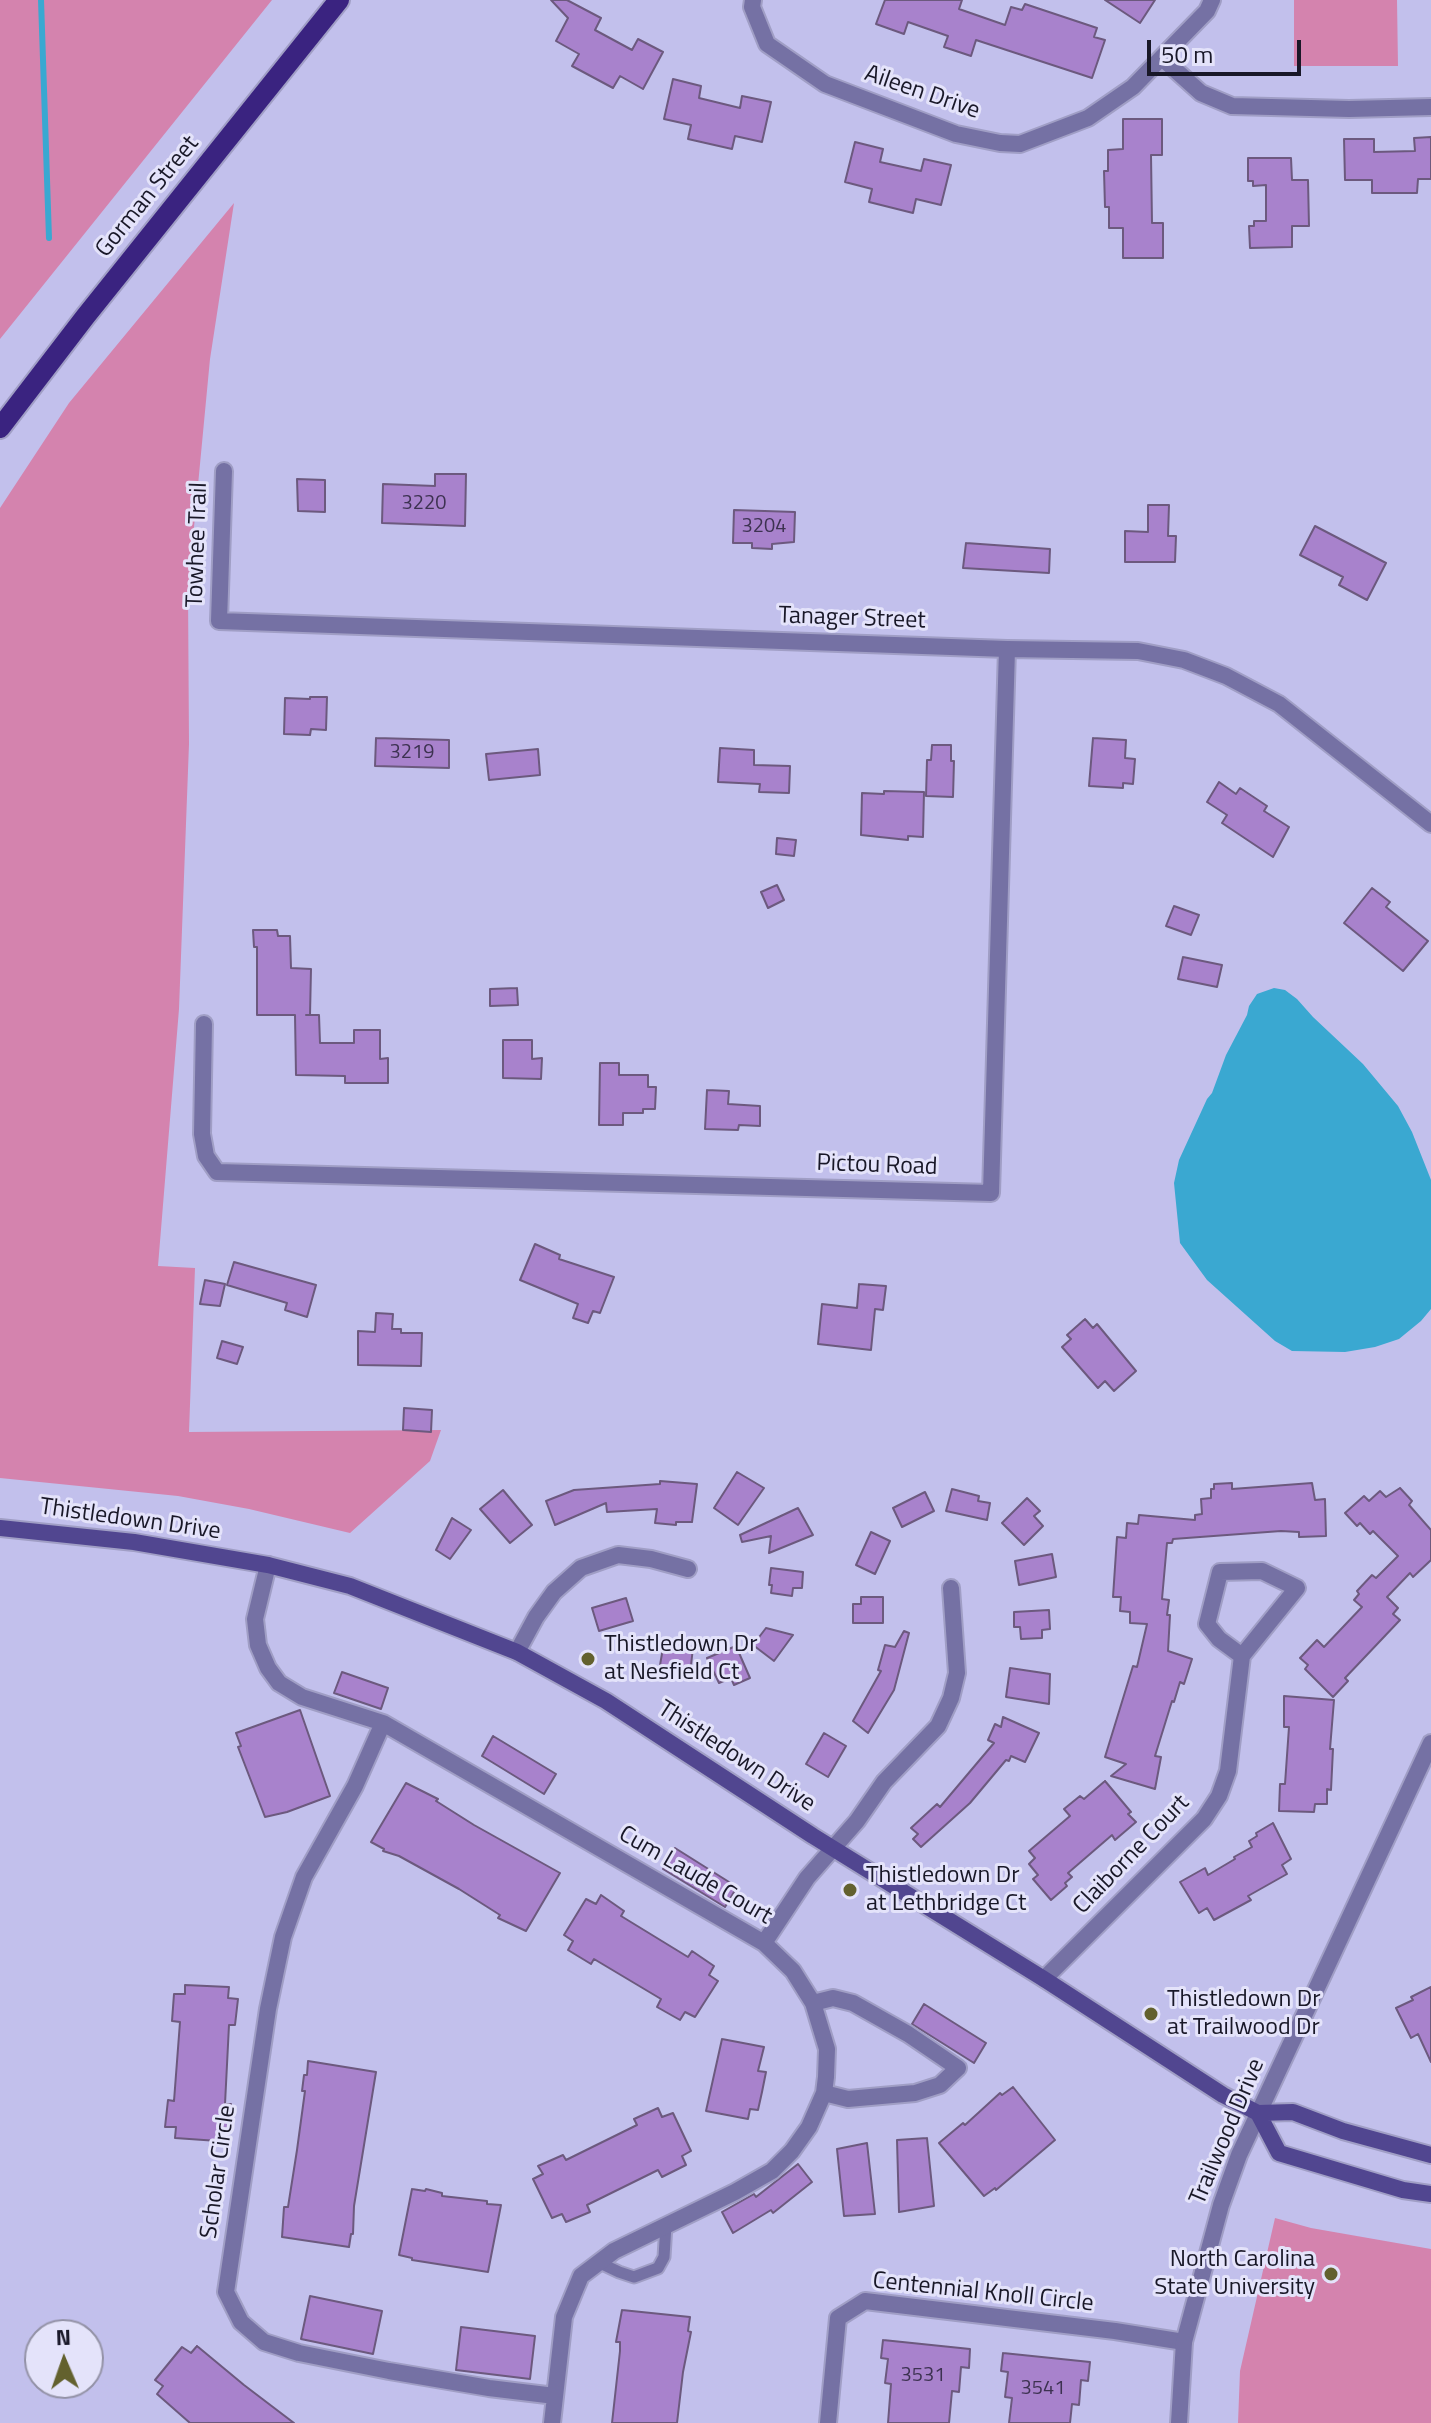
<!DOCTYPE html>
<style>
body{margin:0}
#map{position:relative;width:1431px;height:2423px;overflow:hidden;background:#c2c0ec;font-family:"Titillium Web",sans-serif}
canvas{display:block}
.north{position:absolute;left:24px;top:2319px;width:80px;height:80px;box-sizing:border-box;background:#e4e3fa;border:2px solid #9392a6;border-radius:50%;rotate:358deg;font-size:22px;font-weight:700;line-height:32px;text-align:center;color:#191828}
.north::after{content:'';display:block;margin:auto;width:28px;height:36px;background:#63612e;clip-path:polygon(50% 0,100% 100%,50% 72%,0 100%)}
.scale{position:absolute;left:1147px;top:40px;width:154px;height:36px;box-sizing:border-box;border:4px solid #191828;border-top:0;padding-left:10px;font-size:24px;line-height:28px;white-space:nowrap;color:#191828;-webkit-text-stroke:6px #e4e3fa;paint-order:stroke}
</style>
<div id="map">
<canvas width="1431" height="2423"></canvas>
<div class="north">N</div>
<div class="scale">50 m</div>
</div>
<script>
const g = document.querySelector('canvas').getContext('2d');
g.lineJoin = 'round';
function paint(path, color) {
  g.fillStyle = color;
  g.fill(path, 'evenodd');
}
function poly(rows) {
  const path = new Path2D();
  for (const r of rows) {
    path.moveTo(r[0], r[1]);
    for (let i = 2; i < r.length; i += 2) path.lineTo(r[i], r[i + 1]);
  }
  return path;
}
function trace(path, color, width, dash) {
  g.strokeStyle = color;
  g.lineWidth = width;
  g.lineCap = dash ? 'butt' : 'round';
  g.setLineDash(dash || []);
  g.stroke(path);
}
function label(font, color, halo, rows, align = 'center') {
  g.font = font + ' "Titillium Web",sans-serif';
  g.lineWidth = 6;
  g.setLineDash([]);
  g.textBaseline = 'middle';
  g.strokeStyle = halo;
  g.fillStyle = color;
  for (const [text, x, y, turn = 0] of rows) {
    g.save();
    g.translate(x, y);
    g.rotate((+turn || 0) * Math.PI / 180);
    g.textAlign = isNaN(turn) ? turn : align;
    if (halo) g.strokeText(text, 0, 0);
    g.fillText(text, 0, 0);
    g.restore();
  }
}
const green = poly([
 [0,0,272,0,0,339],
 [1294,0,1397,0,1398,66,1294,66],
 [234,203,210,359,188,590,189,744,179,1009,158,1266,195,1268,189,1432,441,1430,430,1461,350,1533,249,1509,178,1496,0,1478,0,508,69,403],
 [1275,2218,1311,2228,1431,2249,1431,2423,1238,2423,1240,2371]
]);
const water = poly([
 [1274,988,1285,990,1297,999,1313,1017,1363,1064,1398,1106,1412,1132,1431,1180,1431,1309,1421,1321,1399,1339,1375,1347,1345,1352,1292,1351,1275,1341,1207,1280,1180,1243,1174,1183,1179,1160,1207,1099,1212,1093,1226,1055,1247,1015,1249,1006,1257,994]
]);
const stream = poly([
 [41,0,49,238]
]);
const building = poly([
 [551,0,567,0,601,18,595,30,632,50,638,39,663,52,643,89,620,76,613,88,572,66,579,54,556,41,568,18,551,0],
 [885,0,962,0,959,9,1005,25,1011,7,1022,10,1025,4,1097,28,1094,37,1105,40,1092,78,976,40,971,56,944,47,948,36,908,22,904,34,876,24,885,0],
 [1105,0,1155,0,1140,23,1105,0],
 [673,79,701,86,699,98,740,108,742,96,771,102,762,142,735,136,732,149,688,139,691,125,664,119,673,79],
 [1123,119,1162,119,1162,155,1151,155,1152,223,1163,223,1163,258,1123,258,1123,228,1109,228,1109,207,1105,207,1104,171,1108,171,1108,150,1123,149,1123,119],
 [1431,137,1431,179,1418,179,1417,193,1372,193,1372,180,1345,180,1344,139,1374,139,1374,152,1415,151,1414,138,1431,137],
 [855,142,883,149,880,162,921,171,924,159,951,165,941,205,916,199,913,213,869,202,872,189,845,182,855,142],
 [1248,158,1291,158,1292,180,1308,180,1309,226,1292,226,1292,247,1250,248,1249,226,1254,226,1254,221,1266,221,1266,185,1253,186,1253,181,1248,181,1248,158],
 [435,474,466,474,465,526,382,523,383,484,435,486,435,474],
 [297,479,325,480,325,512,298,511,297,479],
 [1148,505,1169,505,1168,536,1176,536,1175,562,1125,562,1125,531,1148,532,1148,505],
 [734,510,795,512,794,542,772,544,772,549,752,548,752,543,733,543,734,510],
 [1315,526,1386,563,1367,600,1339,585,1343,577,1300,555,1315,526],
 [966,543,1050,549,1049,573,963,568,966,543],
 [310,697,327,697,326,730,311,729,310,735,284,734,285,698,310,699,310,697],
 [376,738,449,740,449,768,375,766,376,738],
 [1093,738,1126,740,1125,758,1135,759,1133,784,1123,783,1123,788,1089,786,1093,738],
 [932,745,951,745,951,761,954,761,953,797,926,796,927,760,931,760,932,745],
 [720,748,754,750,754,765,790,766,789,793,759,792,760,784,718,782,720,748],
 [538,749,540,775,489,780,486,754,538,749],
 [1219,782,1236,794,1240,788,1267,806,1264,811,1289,827,1273,857,1222,823,1227,815,1207,802,1219,782],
 [884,791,924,792,923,837,908,836,908,840,861,835,862,793,884,794,884,791],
 [777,838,796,840,794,856,776,854,777,838],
 [777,885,784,900,768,908,761,892,777,885],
 [1372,888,1390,902,1386,907,1428,941,1403,971,1344,923,1372,888],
 [1174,906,1199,915,1191,935,1166,926,1174,906],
 [253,930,277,930,278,936,290,936,291,968,311,969,310,1015,306,1015,319,1015,320,1043,354,1043,354,1030,380,1030,380,1059,388,1058,388,1083,345,1083,345,1076,296,1075,295,1015,257,1015,257,947,254,947,253,930],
 [1183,957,1222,965,1217,987,1178,979,1183,957],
 [517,988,518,1005,490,1006,490,989,517,988],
 [503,1040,532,1040,532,1059,542,1058,541,1079,503,1078,503,1040],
 [600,1063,619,1063,619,1075,648,1075,648,1087,656,1087,655,1109,643,1109,643,1113,623,1113,623,1125,599,1125,600,1063],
 [707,1090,729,1091,728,1104,760,1106,760,1126,739,1125,738,1130,705,1129,707,1090],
 [535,1244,560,1255,559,1259,614,1277,600,1313,593,1311,588,1323,573,1318,578,1304,520,1280,535,1244],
 [234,1262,316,1285,307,1317,285,1310,287,1303,227,1285,234,1262],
 [205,1280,225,1284,220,1306,200,1304,205,1280],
 [859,1284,886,1286,883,1310,875,1309,871,1350,818,1344,822,1304,857,1308,859,1284],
 [376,1313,393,1314,392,1329,401,1329,401,1333,422,1333,421,1366,358,1365,358,1331,375,1332,376,1313],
 [1085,1319,1093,1328,1097,1324,1136,1371,1114,1391,1105,1381,1098,1388,1062,1347,1071,1339,1067,1335,1085,1319],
 [222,1341,243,1347,237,1364,217,1358,222,1341],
 [404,1408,432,1410,431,1432,403,1430,404,1408],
 [737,1472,764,1488,738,1525,714,1508,737,1472],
 [660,1481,697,1484,692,1522,676,1522,676,1525,655,1523,657,1509,607,1512,606,1503,555,1525,546,1501,574,1490,660,1484,660,1481],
 [1232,1483,1232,1489,1312,1483,1315,1500,1325,1499,1326,1536,1299,1537,1299,1532,1281,1531,1173,1539,1172,1543,1167,1543,1162,1599,1169,1600,1167,1615,1170,1615,1168,1651,1192,1659,1184,1684,1180,1682,1174,1702,1172,1701,1155,1756,1161,1757,1155,1789,1111,1776,1126,1764,1105,1757,1133,1666,1137,1667,1147,1624,1130,1623,1130,1612,1120,1611,1121,1597,1113,1597,1117,1537,1126,1538,1127,1523,1138,1524,1139,1515,1195,1520,1195,1515,1202,1514,1201,1499,1211,1498,1211,1489,1214,1489,1214,1484,1232,1483],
 [1400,1488,1412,1501,1409,1505,1431,1530,1431,1560,1413,1577,1410,1573,1387,1597,1398,1608,1393,1614,1400,1620,1345,1678,1348,1681,1333,1697,1305,1669,1308,1665,1300,1658,1317,1640,1324,1647,1362,1607,1354,1600,1359,1594,1357,1591,1372,1575,1376,1578,1398,1556,1373,1531,1370,1534,1360,1523,1357,1526,1345,1513,1364,1496,1369,1501,1380,1491,1386,1497,1400,1488],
 [952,1489,979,1496,978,1501,990,1503,987,1520,946,1511,952,1489],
 [503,1490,532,1525,510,1543,480,1509,503,1490],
 [925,1492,934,1511,902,1527,893,1508,925,1492],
 [1027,1498,1040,1511,1034,1516,1043,1526,1024,1545,1002,1523,1027,1498],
 [798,1508,813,1535,769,1553,771,1536,742,1542,740,1535,798,1508],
 [452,1518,471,1530,450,1559,436,1550,452,1518],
 [871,1532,890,1541,875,1574,856,1565,871,1532],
 [1052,1554,1056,1577,1019,1585,1015,1561,1052,1554],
 [771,1568,803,1572,802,1588,793,1588,792,1596,771,1593,772,1585,769,1585,771,1568],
 [861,1597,883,1597,883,1623,853,1623,853,1604,861,1604,861,1597],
 [626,1598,633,1621,599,1631,592,1608,626,1598],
 [1049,1610,1050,1629,1042,1630,1042,1638,1021,1639,1020,1627,1014,1627,1014,1612,1049,1610],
 [766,1628,793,1635,774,1661,753,1645,766,1628],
 [904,1631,909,1633,894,1690,868,1733,853,1721,881,1671,878,1670,885,1645,895,1647,904,1631],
 [664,1642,693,1647,690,1675,659,1671,664,1642],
 [736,1646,750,1678,734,1685,731,1678,719,1683,707,1658,736,1646],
 [1010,1668,1050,1674,1049,1704,1006,1697,1010,1668],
 [342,1672,388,1688,381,1709,334,1693,342,1672],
 [1284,1696,1334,1700,1330,1749,1333,1749,1331,1790,1327,1789,1327,1804,1315,1804,1314,1812,1279,1811,1280,1784,1285,1784,1289,1727,1284,1727,1284,1696],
 [300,1710,330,1796,287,1812,265,1817,238,1747,241,1746,236,1733,300,1710],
 [1003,1717,1039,1733,1025,1762,1011,1756,1009,1761,1006,1760,970,1803,921,1847,913,1839,918,1834,911,1828,937,1804,940,1807,994,1743,988,1740,995,1724,1001,1727,1003,1717],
 [824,1733,846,1746,828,1777,806,1764,824,1733],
 [493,1736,556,1774,544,1794,482,1756,493,1736],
 [1105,1781,1131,1812,1128,1814,1136,1822,1115,1840,1112,1835,1068,1873,1072,1877,1065,1883,1067,1886,1051,1900,1033,1879,1038,1875,1029,1864,1035,1858,1029,1851,1070,1816,1064,1809,1080,1796,1084,1799,1105,1781],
 [406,1783,438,1799,436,1801,474,1825,560,1873,526,1931,498,1918,500,1915,459,1889,399,1856,383,1851,384,1849,371,1842,406,1783],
 [1273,1823,1291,1859,1282,1865,1287,1874,1248,1896,1251,1900,1214,1920,1207,1908,1199,1913,1180,1882,1205,1868,1208,1875,1235,1859,1234,1857,1252,1847,1249,1841,1257,1836,1256,1833,1273,1823],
 [675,1848,737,1887,725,1907,663,1869,675,1848],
 [601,1895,624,1911,621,1916,688,1957,692,1951,714,1966,709,1975,718,1981,695,2017,685,2012,680,2020,657,2007,661,1999,594,1959,591,1964,568,1950,573,1941,564,1935,586,1899,596,1904,601,1895],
 [185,1985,229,1987,228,1998,238,1999,235,2025,229,2025,225,2104,231,2104,229,2131,219,2131,218,2141,175,2138,176,2127,165,2127,168,2100,174,2101,180,2022,172,2021,174,1994,185,1994,185,1985],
 [1431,1987,1431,2062,1418,2034,1411,2038,1396,2008,1413,2000,1411,1997,1431,1987],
 [924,2004,986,2043,974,2063,912,2024,924,2004],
 [722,2039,764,2047,758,2071,766,2072,762,2092,758,2110,750,2109,748,2119,706,2111,722,2039],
 [308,2061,376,2072,354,2206,353,2234,351,2234,349,2247,282,2237,284,2207,288,2207,297,2150,305,2091,302,2091,304,2075,307,2075,308,2061],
 [1013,2087,1055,2140,996,2190,995,2188,984,2196,939,2143,963,2123,965,2125,1000,2093,1002,2095,1013,2087],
 [658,2108,662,2117,673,2113,691,2151,682,2156,686,2165,662,2177,658,2170,587,2205,590,2212,566,2222,562,2214,552,2218,533,2179,543,2174,538,2166,563,2155,566,2160,637,2125,634,2119,658,2108],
 [927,2138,934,2206,899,2212,897,2140,927,2138],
 [867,2143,875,2214,844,2216,837,2149,867,2143],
 [798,2164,812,2182,773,2213,771,2210,733,2233,722,2212,754,2194,756,2197,798,2164],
 [412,2189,425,2191,426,2189,442,2193,442,2196,487,2201,487,2204,501,2205,488,2272,412,2260,412,2258,399,2255,412,2189],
 [310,2296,382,2311,373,2354,301,2339,310,2296],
 [622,2310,690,2317,688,2331,691,2332,683,2372,677,2423,612,2423,620,2351,620,2342,616,2342,622,2310],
 [461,2327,535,2336,530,2379,456,2370,461,2327],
 [883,2340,970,2349,969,2368,961,2367,959,2392,952,2391,949,2423,888,2423,891,2384,885,2383,888,2359,881,2358,883,2340],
 [197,2346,244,2385,294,2423,190,2423,157,2394,163,2386,155,2380,182,2347,191,2353,197,2346],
 [1003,2353,1090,2362,1088,2381,1081,2380,1079,2405,1072,2404,1070,2423,1009,2423,1012,2398,1005,2397,1008,2372,1001,2371,1003,2353]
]);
const service = poly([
 [598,2262,619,2272,634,2277,658,2268,664,2257,666,2225]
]);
const minor = poly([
 [753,0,752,7,767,44,825,84,956,134,1000,143,1020,144,1088,118,1133,87,1207,11,1212,0],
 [1162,58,1201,93,1232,106,1349,109,1431,107],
 [224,471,219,621,1007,649,1138,651,1184,660,1226,676,1279,704,1431,824],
 [204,1024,202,1134,206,1156,217,1172,991,1193,1007,649],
 [268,1565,255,1619,258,1645,268,1668,279,1683,302,1697,383,1723,764,1943,793,1971,813,2003,827,2049,826,2077,824,2093,809,2127,792,2151,772,2171,735,2192,614,2251,581,2276,564,2317,552,2423],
 [517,1652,536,1617,554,1592,581,1568,618,1555,651,1559,688,1569],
 [383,1723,355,1786,304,1877,283,1937,268,2009,226,2292,241,2322,264,2342,299,2353,389,2371,489,2388,555,2396],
 [764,1943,807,1878,857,1821,884,1782,938,1726,951,1698,957,1673,951,1588],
 [1044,1979,1204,1819,1219,1796,1228,1771,1242,1656,1297,1588,1262,1571,1220,1572,1207,1624,1219,1639,1242,1656],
 [813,2003,833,1998,853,2003,908,2034,958,2068,940,2085,915,2093,848,2099,824,2093],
 [828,2423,838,2318,865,2301,1115,2331,1184,2342]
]);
const tertiary = poly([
 [1179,2423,1184,2342,1221,2205,1239,2155,1431,1743]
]);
const secondary = poly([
 [0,1528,134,1542,268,1565,350,1586,517,1652,606,1701,813,1836,1044,1979,1223,2095,1258,2113,1293,2112,1343,2131,1431,2155],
 [1258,2113,1279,2153,1403,2190,1431,2194]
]);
const primary = poly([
 [0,428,85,317,339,0]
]);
const markers = [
 [588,1659,8,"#63612e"],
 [850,1890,8,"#63612e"],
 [1151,2014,8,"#63612e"],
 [1331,2274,8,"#63612e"]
];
const numberNames = [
 ["3220",424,504],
 ["3204",764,527],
 ["3219",412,753],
 ["3531",923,2376],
 ["3541",1043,2389]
];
const streetNames = [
 ["Aileen Drive",922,93,19],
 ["Gorman Street",148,197,-51],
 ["Towhee Trail",198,545,-88],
 ["Tanager Street",852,619,2],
 ["Pictou Road",877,1166,2],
 ["Thistledown Drive",130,1520,8],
 ["Thistledown Drive",736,1757,33],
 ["Claiborne Court",1132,1855,-46],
 ["Cum Laude Court",695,1876,30],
 ["Trailwood Drive",1228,2132,-67],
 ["Scholar Circle",219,2172,-82],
 ["Centennial Knoll Circle",983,2293,6]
];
const poiNames = [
 ["Thistledown Dr",604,1645],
 ["at Nesfield Ct",604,1673],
 ["Thistledown Dr",866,1876],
 ["at Lethbridge Ct",866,1904],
 ["Thistledown Dr",1167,2000],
 ["at Trailwood Dr",1167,2028],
 ["North Carolina",1315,2260,"right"],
 ["State University",1315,2288,"right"]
];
paint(green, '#d483ae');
paint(water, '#3aa8d1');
trace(stream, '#3aa8d1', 6);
paint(building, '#a882cc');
trace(building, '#6c597e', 2);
trace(service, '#a09ec5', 15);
trace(minor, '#a09ec5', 20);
trace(tertiary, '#a09ec5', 20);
trace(secondary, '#a09ec5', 20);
trace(primary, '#a09ec5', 24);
trace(service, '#7571a4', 11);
trace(minor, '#7571a4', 16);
trace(tertiary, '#7571a4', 16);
trace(secondary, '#514690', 16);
trace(primary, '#3a2380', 20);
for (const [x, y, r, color] of markers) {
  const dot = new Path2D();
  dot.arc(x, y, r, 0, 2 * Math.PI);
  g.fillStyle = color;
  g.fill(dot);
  trace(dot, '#e4e3fa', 3);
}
label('20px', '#3d3251', null, numberNames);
label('24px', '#191828', '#e4e3fa', streetNames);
label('24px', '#191828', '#e4e3fa', poiNames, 'left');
</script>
